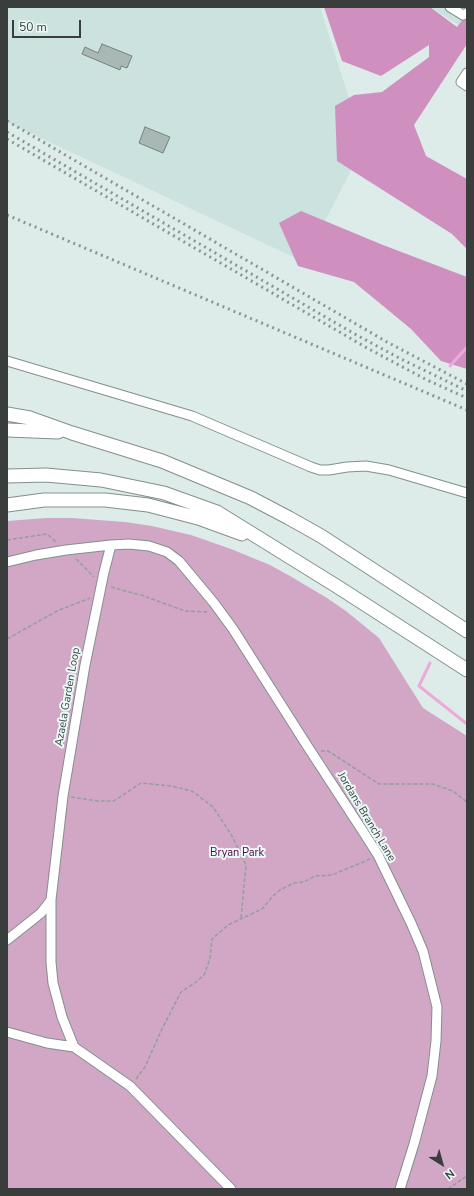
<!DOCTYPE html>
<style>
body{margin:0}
#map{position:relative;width:474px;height:1196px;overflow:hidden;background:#deece9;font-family:"Nunito Sans",sans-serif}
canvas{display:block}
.frame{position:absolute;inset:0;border:8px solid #393e3d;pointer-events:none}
.north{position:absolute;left:422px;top:1144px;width:40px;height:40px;-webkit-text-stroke:3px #ebf9f7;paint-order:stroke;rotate:143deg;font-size:11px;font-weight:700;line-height:16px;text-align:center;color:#393e3d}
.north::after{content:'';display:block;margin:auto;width:14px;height:18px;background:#393e3d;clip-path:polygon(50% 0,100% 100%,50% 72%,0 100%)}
.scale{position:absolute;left:12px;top:20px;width:69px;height:18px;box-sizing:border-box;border:2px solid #393e3d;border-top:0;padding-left:5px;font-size:12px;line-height:14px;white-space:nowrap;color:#393e3d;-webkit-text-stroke:3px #ebf9f7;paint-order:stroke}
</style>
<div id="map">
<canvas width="474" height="1196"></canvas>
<div class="frame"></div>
<div class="north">N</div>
<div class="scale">50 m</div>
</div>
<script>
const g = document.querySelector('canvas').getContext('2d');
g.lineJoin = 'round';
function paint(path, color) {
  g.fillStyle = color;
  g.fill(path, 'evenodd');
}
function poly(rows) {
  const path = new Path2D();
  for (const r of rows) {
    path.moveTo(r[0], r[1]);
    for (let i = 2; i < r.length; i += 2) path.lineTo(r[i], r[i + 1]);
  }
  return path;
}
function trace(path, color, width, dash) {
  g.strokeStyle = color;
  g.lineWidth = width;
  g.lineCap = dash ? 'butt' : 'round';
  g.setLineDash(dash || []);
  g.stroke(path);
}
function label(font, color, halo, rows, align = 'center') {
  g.font = font + ' "Nunito Sans",sans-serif';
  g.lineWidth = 4;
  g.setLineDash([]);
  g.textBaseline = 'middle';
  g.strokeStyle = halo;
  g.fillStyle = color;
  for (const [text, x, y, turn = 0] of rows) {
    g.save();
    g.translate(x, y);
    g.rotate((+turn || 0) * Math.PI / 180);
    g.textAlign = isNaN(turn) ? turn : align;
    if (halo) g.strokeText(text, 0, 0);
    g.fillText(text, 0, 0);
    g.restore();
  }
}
const built = poly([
 [7,7,320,7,364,145,304,262,7,122],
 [430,7,467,7,467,30]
]);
const green = poly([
 [46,518,72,518,125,522,152,526,191,535,231,549,270,565,290,576,327,598,346,611,379,638,423,708,467,736,467,1189,7,1189,7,521]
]);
const forest = poly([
 [324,7,430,7,457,27,467,14,467,44,414,125,426,156,467,179,467,249,452,234,337,161,335,106,354,95,382,92,429,57,429,45,381,76,342,61],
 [301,211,383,245,467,277,467,369,441,361,411,329,354,282,298,266,279,223]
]);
const stream = poly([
 [450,366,467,347],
 [430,663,419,686,467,724]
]);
const building = poly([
 [102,44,132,56,127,68,121,66,120,70,82,54,85,47,98,53,102,44],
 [145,127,170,137,163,153,139,143,145,127]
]);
const path = poly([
 [7,540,47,534,56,542],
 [76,559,94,577],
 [111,587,144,596,185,611,209,612],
 [7,639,57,611,90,598],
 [321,751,328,751,379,784,433,784,453,791,467,802],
 [71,797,98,801,114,801,141,783,171,786,192,791,213,807,232,836,246,865,241,918],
 [136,1079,145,1067,161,1031,181,992,196,982,204,975,210,959,212,939,228,925,262,909,273,896,280,890,294,883,304,882,315,876,332,875,370,859],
 [448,1189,467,1176]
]);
const minor = poly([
 [450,7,463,15,467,13],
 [467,73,461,82,467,86],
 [7,361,192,416,311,467,320,470,329,470,347,467,366,466,389,470,467,493],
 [111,545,129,544,149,546,167,552,179,561,214,603,233,629,306,744,364,833,378,855,411,923,423,951,437,1007,436,1041,432,1076,414,1144,400,1189],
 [7,562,36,555,66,550,111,545,104,572,85,665,63,796,51,900,41,913,31,921,7,940],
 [51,900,51,962,53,983,62,1017,74,1047,130,1086,231,1189],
 [7,1032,47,1043,74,1047]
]);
const highway = poly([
 [7,414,30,418,72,433,162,461,251,498,289,518,321,536,467,631],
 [7,430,58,432],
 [7,476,46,475,101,480,164,493,217,512,338,587,467,670],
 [7,505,44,500,105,500,148,505,198,518,242,534]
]);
const rail = poly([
 [7,121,387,342,467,384],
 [7,132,353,333,399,358,467,391],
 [7,139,367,348,427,380,467,398],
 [7,215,467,410]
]);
const streetNames = [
 ["Azaela Garden Loop",68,697,-80],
 ["Jordans Branch Lane",366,817,59]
];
const parkNames = [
 ["Bryan Park",237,853]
];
paint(built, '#cbe2de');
paint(green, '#d2a7c6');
paint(forest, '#cf8fbf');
trace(stream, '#ecaadb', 3);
paint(building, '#aab8b5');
trace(building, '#768380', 1);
trace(minor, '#838f8d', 11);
trace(highway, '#838f8d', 15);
trace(path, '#949e9c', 1.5, [4, 2]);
trace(minor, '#fff', 9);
trace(highway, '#fff', 13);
trace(rail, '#8b9593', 3, [2, 4]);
label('11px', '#393e3d', '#ebf9f7', streetNames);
label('11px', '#540447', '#ebf9f7', parkNames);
</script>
